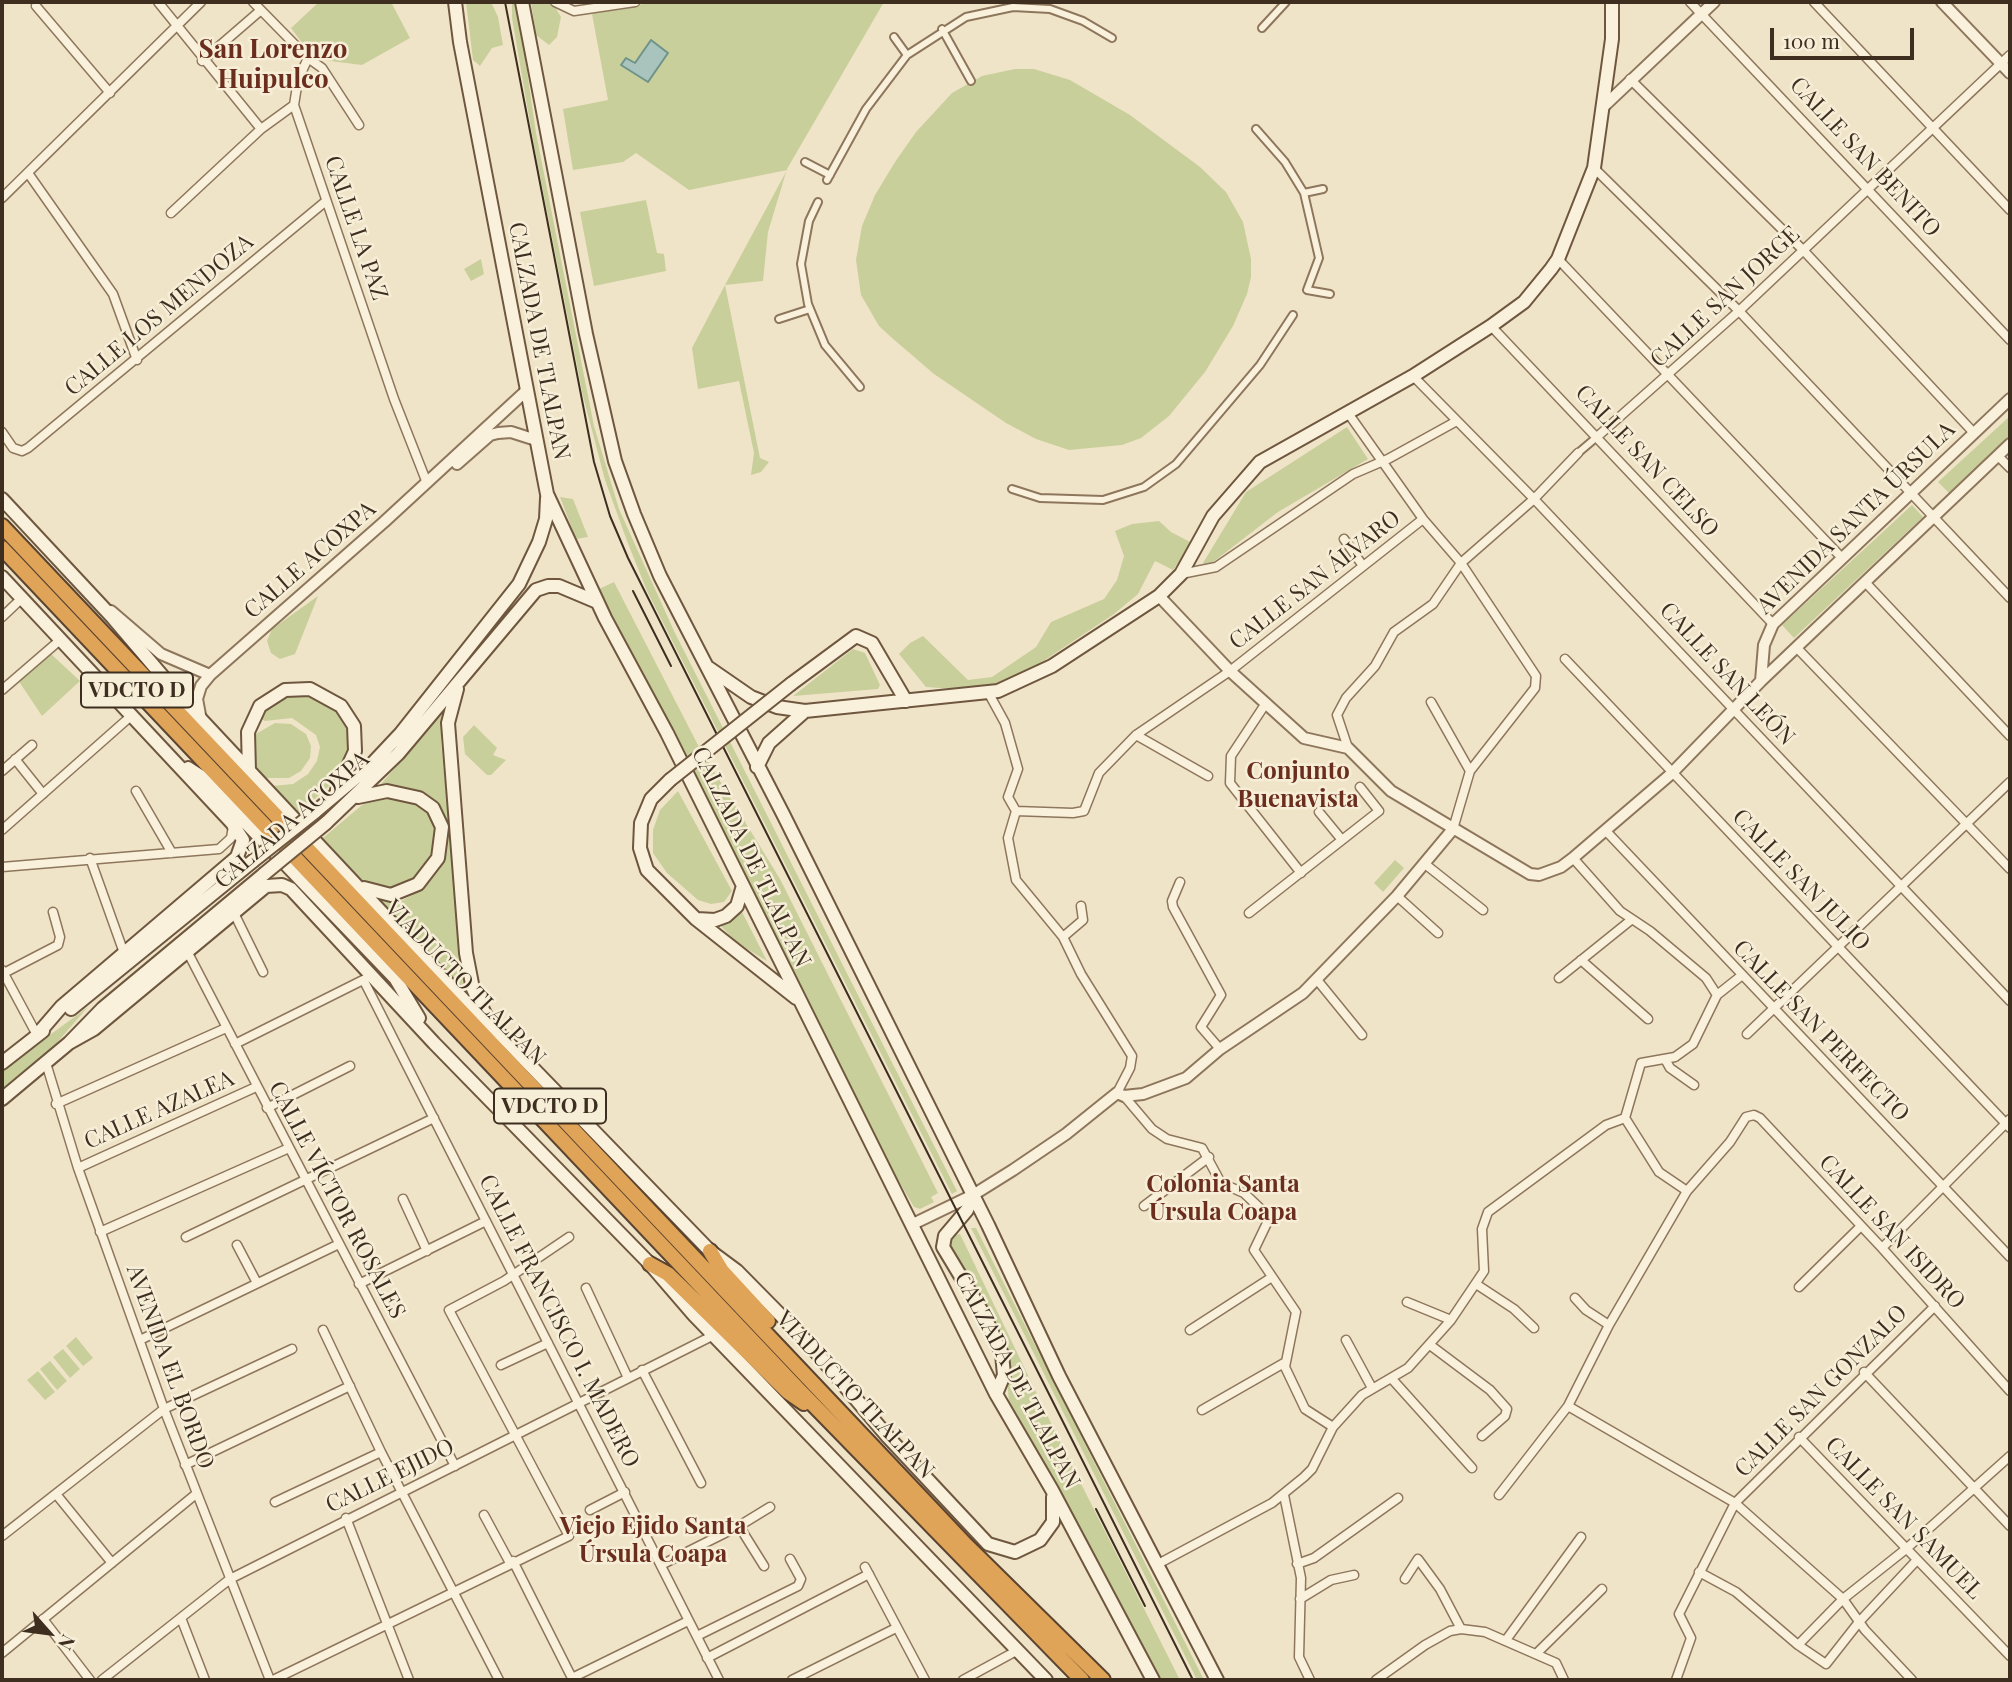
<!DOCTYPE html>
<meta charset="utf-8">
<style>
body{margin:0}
#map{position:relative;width:2012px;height:1682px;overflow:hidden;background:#f0e4c8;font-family:"Playfair Display",serif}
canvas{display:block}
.frame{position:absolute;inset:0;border:4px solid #3d2e20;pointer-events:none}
.north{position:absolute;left:14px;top:1598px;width:70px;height:70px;-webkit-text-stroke:5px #f7eed8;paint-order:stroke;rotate:118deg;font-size:19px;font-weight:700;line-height:28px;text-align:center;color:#3d2e20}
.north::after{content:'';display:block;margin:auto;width:24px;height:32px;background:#3d2e20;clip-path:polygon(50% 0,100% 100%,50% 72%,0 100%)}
.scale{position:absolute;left:1770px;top:28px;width:144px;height:32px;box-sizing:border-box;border:4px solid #3d2e20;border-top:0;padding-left:9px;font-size:21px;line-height:24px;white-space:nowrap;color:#3d2e20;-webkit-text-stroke:5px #f7eed8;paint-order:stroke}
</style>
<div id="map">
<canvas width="2012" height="1682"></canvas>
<div class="frame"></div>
<div class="north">N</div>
<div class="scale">100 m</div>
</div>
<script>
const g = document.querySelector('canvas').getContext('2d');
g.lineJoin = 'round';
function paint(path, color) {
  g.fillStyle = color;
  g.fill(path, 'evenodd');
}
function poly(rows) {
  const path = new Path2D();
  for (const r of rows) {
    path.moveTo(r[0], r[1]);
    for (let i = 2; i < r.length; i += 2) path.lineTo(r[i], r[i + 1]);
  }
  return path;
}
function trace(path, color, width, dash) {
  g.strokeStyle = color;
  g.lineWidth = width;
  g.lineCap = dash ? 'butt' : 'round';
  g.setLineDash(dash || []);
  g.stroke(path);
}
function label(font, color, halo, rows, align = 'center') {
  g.font = font + ' "Playfair Display",serif';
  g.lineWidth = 5;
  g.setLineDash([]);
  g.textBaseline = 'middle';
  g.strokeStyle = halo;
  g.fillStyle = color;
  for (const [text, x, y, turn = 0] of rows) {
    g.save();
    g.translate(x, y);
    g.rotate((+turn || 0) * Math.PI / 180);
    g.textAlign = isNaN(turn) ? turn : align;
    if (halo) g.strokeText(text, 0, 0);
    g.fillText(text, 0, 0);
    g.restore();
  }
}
const green = poly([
 [319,2,391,2,410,38,362,65,314,59,291,28],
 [466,2,491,2,498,17,503,45,492,48,480,66,473,60],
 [512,2,517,2,536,133,594,426,619,509,674,631,957,1191,952,1194,647,591,627,541,605,480,583,396,533,140,512,18],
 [531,2,552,2,561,17,557,37,549,45,536,35],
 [661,2,884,2,787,169,768,232,763,281,725,285,760,458,769,462,761,472,751,475,754,453,739,381,698,389,692,348,725,285,787,170,689,190,636,153,623,162,573,170,563,109,608,100,592,14,619,7],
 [1015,69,1034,69,1070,80,1130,115,1200,167,1226,192,1243,222,1251,259,1251,277,1247,294,1233,326,1205,372,1169,416,1141,438,1122,445,1069,450,1036,439,1006,423,934,374,892,338,879,326,861,295,856,260,862,226,875,195,895,162,916,132,952,93,982,76],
 [646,200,657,253,664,254,666,271,594,286,580,212],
 [481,259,484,274,471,281,464,269],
 [2010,416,2010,436,1949,493,1938,482],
 [1347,427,1368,459,1278,512,1208,566,1203,563,1246,492],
 [560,497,573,499,588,537,576,539],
 [1912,505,1923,517,1794,638,1782,625],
 [1159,521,1171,532,1192,543,1173,570,1155,561,1138,594,1114,614,1036,666,1000,683,953,689,926,687,899,654,910,643,923,636,968,680,992,677,1036,647,1051,622,1104,599,1117,580,1124,556,1115,531,1132,524],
 [614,582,698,745,780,879,938,1193,931,1197,934,1202,920,1209,914,1207,890,1166,607,605,599,589],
 [318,596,295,654,280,659,271,653,267,641,272,629],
 [853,649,865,653,880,685,878,689,793,696],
 [50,653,80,681,42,716,18,680],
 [308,692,333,704,349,727,351,743,341,775,297,815,272,786,293,784,308,774,317,761,320,747,316,735,292,718,265,721,258,717,279,697],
 [444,712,441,742,464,975,476,1002,375,896,399,902,424,889,440,869,446,850,445,819,438,804,403,787,380,785],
 [275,723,291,724,306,734,311,746,310,758,301,771,289,778,261,778,254,769,254,735],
 [474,725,497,748,493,755,506,760,491,775,487,775,465,754,463,737],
 [678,791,732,891,724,902,711,904,698,900,667,873,653,853,653,830,660,810],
 [378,798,405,799,426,808,437,827,435,847,427,865,413,881,398,888,382,889,361,881,323,838,362,805],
 [1395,860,1404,868,1383,892,1374,883],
 [742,912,767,961,737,943,720,925],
 [88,1007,40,1062,2,1094,2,1070],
 [971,1228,976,1228,1204,1680,1197,1680],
 [960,1234,1063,1448,1180,1680,1157,1680,1009,1403,1007,1378,949,1253,950,1236],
 [76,1337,93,1358,83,1366,66,1346],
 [63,1349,80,1369,70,1378,53,1357],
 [50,1361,67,1381,57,1390,40,1369],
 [38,1371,55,1392,45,1400,27,1380]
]);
const water = poly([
 [651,40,668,53,648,82,621,65,626,58,635,63,651,40]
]);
const pedestrian = poly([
 [1262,28,1286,2],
 [942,29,971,81],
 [894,37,907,55],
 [1256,129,1285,162,1304,193,1319,258,1307,290,1330,294],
 [805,162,830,175],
 [827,180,866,109,907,55,966,17,1013,7,1050,9,1083,21,1112,38],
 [1304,193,1323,189],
 [818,202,809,221,801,264,808,304,825,345,860,387],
 [779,319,810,309],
 [1578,453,1598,436],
 [1012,489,1040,498,1103,500,1144,487,1176,464,1260,365,1293,315]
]);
const minor = poly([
 [158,2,261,129],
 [253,2,308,58,322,68,359,125],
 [555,2,574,11,635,2],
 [1690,2,2010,340],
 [1814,2,2010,210],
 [36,6,110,93],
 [308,58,298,80,294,105,394,399,427,483],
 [202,61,261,10],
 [1630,79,1804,251,1974,433],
 [1594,168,1739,311,2010,598],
 [28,173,113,294,137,360],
 [2,198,201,2],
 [171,213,261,129,294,105],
 [1558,259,1842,558],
 [1491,326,1773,624],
 [1413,376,1534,499,2010,1001],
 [1348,413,1423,519,1461,563,1536,676,1535,688,1470,771,1453,829],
 [2,432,13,448,22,451,28,448,326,201],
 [1598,436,1739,311,2010,55],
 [1998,456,2010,468],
 [1344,539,1363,566],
 [1181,574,1216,567,1353,474,1388,459,1455,422],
 [1865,582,2010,736],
 [2,617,21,599],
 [1797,648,2010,869],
 [1565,659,2010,1128],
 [2,690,60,640],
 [988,692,1005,723,1018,769,1008,797,1016,811,1008,838,1016,880,1063,937,1081,974,1132,1056,1130,1068,1117,1093],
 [1431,702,1470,771],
 [1266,703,1231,756,1230,783,1301,873],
 [1136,735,1208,776],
 [1348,748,1337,715,1346,698,1375,666,1394,632,1433,604,1461,563,1534,499,1578,453],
 [15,759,43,794],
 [2,771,32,745],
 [136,791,172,853],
 [1016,811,1073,813,1084,811,1099,773,1136,735,1230,671,1423,519],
 [1319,812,1342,840],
 [2,830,131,716],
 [1606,831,2010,1257],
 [90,858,124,953],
 [1573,858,1620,911,1650,931,1706,978,1717,995],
 [1425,864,1483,910],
 [2,867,219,849,231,838,233,826],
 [1180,882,1172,901,1173,907,1221,995,1201,1027,1220,1049],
 [1397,896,1438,933],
 [234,913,263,972],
 [1249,913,1379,811,1360,787],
 [1063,937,1083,920,1081,906],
 [187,951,455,1466],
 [1581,960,1648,1019],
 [2,970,37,1035],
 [4,973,58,945,60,937,53,912],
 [1559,978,1631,920],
 [364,981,719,1680],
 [1318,981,1362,1035],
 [1717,995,1741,976],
 [1747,1034,2010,782],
 [235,1044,367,978],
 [1665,1059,1670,1068,1694,1085],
 [46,1063,78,1168,164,1409,270,1680],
 [1124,1096,1152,1129,1167,1139,1202,1148,1221,1183,1244,1193,1266,1214,1267,1223,1254,1250,1296,1312,1285,1367,1305,1409,1333,1427],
 [56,1104,226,1028],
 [267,1108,350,1066],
 [1625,1118,1659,1172,1687,1191],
 [78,1168,256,1087],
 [403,1199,427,1251],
 [1144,1206,1209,1157],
 [100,1232,289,1148],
 [186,1237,434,1118],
 [237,1245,257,1283],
 [1882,1248,2010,1119],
 [359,1284,486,1221],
 [1476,1284,1514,1309,1534,1328],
 [1799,1287,1861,1226],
 [586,1288,628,1378],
 [1575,1298,1586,1310,1609,1325],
 [1407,1302,1451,1320],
 [323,1330,381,1452,499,1680],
 [1190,1330,1272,1277],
 [140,1340,339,1244],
 [1346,1340,1372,1388],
 [1430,1345,1490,1390,1507,1409,1505,1416,1482,1436],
 [501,1365,548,1343],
 [642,1370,701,1483],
 [1864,1372,2010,1526],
 [1392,1379,1472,1468],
 [1568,1406,1735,1503,1843,1599,1865,1630,1912,1680],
 [1202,1410,1284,1363],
 [1799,1437,2010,1656],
 [185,1465,350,1386],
 [56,1494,112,1563],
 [1284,1495,1301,1578,1299,1657,1310,1680],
 [1499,1495,1568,1406,1609,1325,1687,1191,1730,1142,1746,1117,1754,1115,1760,1118,1882,1248,2010,1391],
 [275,1502,381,1452],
 [590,1510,625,1492],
 [484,1515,510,1563],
 [346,1518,409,1680],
 [739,1526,764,1566],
 [2,1536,164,1409,292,1349],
 [513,1561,573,1680],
 [1158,1564,1272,1503,1304,1477,1312,1469,1333,1427,1362,1395,1408,1368,1451,1320,1484,1271,1482,1229,1488,1212,1606,1125,1625,1118,1641,1063,1675,1057,1693,1044,1717,995],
 [1297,1564,1314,1558,1398,1498],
 [661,1565,739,1526,770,1507],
 [865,1567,925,1680],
 [1699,1572,1736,1592,1798,1645,1826,1664,1859,1622,1916,1561],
 [1405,1579,1418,1559,1440,1589,1461,1629],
 [1300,1599,1331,1580,1354,1575],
 [181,1618,205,1680],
 [43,1619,90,1680],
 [697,1636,798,1586,801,1579,790,1559],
 [1506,1640,1581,1537],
 [1798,1645,1843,1599,1906,1549,2010,1456],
 [2,1653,196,1494],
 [1536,1654,1602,1589],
 [707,1658,869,1574],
 [572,1678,688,1621],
 [102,1680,230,1579,714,1335],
 [273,1680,569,1536,449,1310,504,1281,569,1237],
 [792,1680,896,1628],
 [963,1680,1018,1650],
 [1376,1680,1425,1645,1450,1631,1461,1629,1485,1632,1556,1663,1564,1680],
 [1676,1680,1691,1638,1679,1614,1735,1503,1935,1306]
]);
const tertiary = poly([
 [1942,2,2010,73],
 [1602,108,1714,2],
 [457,464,490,435,498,433,511,432,536,440],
 [1159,596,1230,671,1304,738,1348,748,1391,791,1530,874,1539,875,1561,867,1573,858,1671,774,1761,681,2010,444],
 [111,611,161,654,210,675],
 [1761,681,1764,645,1773,624,2010,399],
 [201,720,197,699,201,686,210,675,384,522,526,391],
 [913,1224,973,1195,1013,1170,1066,1134,1117,1093,1124,1096,1143,1094,1186,1078,1220,1049,1303,993,1397,896,1453,829]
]);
const secondary = poly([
 [455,2,460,42,547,494,605,618,667,733,996,1394,1052,1490,1153,1680],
 [522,2,586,334,615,461,634,514,660,576,783,814,988,1225,1059,1376,1217,1680],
 [2,499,113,618,182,699,476,1013,493,1027,710,1251,737,1271,811,1346,888,1437,988,1544,1015,1552,1040,1540,1053,1522,1053,1497],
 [2,577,232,823,243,840,237,857,62,1006,37,1035],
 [709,668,751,697,777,707,805,711,998,691,1052,666,1159,596,1181,574,1213,516,1260,462,1413,376,1491,326,1524,302,1551,269,1558,259,1594,168,1612,39,1612,2],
 [791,684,856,636,872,643,906,701],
 [457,689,448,723,466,953,473,989,487,1018],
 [757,767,769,743,805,711],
 [188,768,202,777,395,978,419,1018],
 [249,771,248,732,260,706,285,690,310,689,341,706,354,726,355,751,337,790],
 [670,780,651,799,641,823,640,848,647,870,696,919,796,998],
 [358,797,387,791,419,798,433,808,442,827,438,858,418,884,391,895,364,888],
 [315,812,370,766,401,733,519,584,539,542,546,519,547,498],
 [326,823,398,754,536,590,548,586,559,586,597,602],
 [697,919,715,920,726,916,737,906,742,889],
 [71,1009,253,861],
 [69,1043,94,1029,266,886,282,885,291,889,434,1043,650,1264,694,1315,1046,1680],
 [2,1063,43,1031],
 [2,1099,69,1043,103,1008,264,874],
 [973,1195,967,1210,945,1236,943,1247,984,1315,1002,1354,1004,1375,996,1394]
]);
const motorway = poly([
 [2,526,966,1545,1103,1680],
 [2,548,800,1391,1082,1680],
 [710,1251,722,1271,768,1321],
 [650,1264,668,1274,788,1392,804,1403]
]);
const tram = poly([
 [505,2,594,462,610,516,628,558,1193,1680],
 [633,591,671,666],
 [1096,1509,1145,1606]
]);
const secondaryBridge = poly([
 [670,780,791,684],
 [253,861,315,812],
 [264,874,326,823]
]);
const shields = [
 [137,690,112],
 [550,1106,112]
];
const shieldNames = [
 ["VDCTO D",137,690],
 ["VDCTO D",550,1106]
];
const streetNames = [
 ["CALLE SAN BENITO",1865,157,47],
 ["CALLE LA PAZ",356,228,71],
 ["CALLE SAN JORGE",1725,297,-43],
 ["CALLE LOS MENDOZA",159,315,-40],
 ["CALZADA DE TLALPAN",539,341,79],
 ["CALLE SAN CELSO",1647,461,47],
 ["AVENIDA SANTA ÚRSULA",1856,518,-44],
 ["CALLE ACOXPA",310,560,-41],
 ["CALLE SAN ÁLVARO",1315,580,-38],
 ["CALLE SAN LEÓN",1727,674,47],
 ["CALZADA ACOXPA",292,820,-41],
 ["CALZADA DE TLALPAN",751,857,64],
 ["CALLE SAN JULIO",1801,880,46],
 ["VIADUCTO TLALPAN",465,983,46],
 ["CALLE SAN PERFECTO",1821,1031,46],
 ["CALLE AZALEA",159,1110,-24],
 ["CALLE VÍCTOR ROSALES",337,1200,62],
 ["CALLE SAN ISIDRO",1892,1232,47],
 ["CALLE FRANCISCO I. MADERO",559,1321,63],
 ["AVENIDA EL BORDO",170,1367,70],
 ["CALZADA DE TLALPAN",1017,1380,62],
 ["CALLE SAN GONZALO",1821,1391,-45],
 ["VIADUCTO TLALPAN",855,1395,47],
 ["CALLE EJIDO",390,1476,-26],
 ["CALLE SAN SAMUEL",1904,1518,46]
];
const neighbourhoodNames = [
 ["Conjunto",1298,772],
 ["Buenavista",1298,800],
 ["Colonia Santa",1223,1185],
 ["Úrsula Coapa",1223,1213],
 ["Viejo Ejido Santa",653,1527],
 ["Úrsula Coapa",653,1555]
];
const quarterNames = [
 ["San Lorenzo",273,50],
 ["Huipulco",273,80]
];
paint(green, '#c9cf9b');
paint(water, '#a9c4bc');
trace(water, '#6f938a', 2);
trace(pedestrian, '#8d765c', 10);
trace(minor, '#8d765c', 11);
trace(tertiary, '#8d765c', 14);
trace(secondary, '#6f573f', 16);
trace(motorway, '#5b4430', 18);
trace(pedestrian, '#faf1dc', 6);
trace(minor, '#faf1dc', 8);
trace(tertiary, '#faf1dc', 10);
trace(secondary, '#faf1dc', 12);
trace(motorway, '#e0a458', 14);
trace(tram, '#3d2e20', 2);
trace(secondaryBridge, '#6f573f', 16, []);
trace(secondaryBridge, '#faf1dc', 12);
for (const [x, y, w] of shields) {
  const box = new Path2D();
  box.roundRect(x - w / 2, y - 17.5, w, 35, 5);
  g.fillStyle = '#f7eed8';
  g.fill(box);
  trace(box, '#3d2e20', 2);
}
label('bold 21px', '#3d2e20', null, shieldNames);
label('23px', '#3d2e20', '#f7eed8', streetNames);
label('bold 24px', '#6b2e1e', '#f7eed8', neighbourhoodNames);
label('bold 26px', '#6b2e1e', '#f7eed8', quarterNames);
</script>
